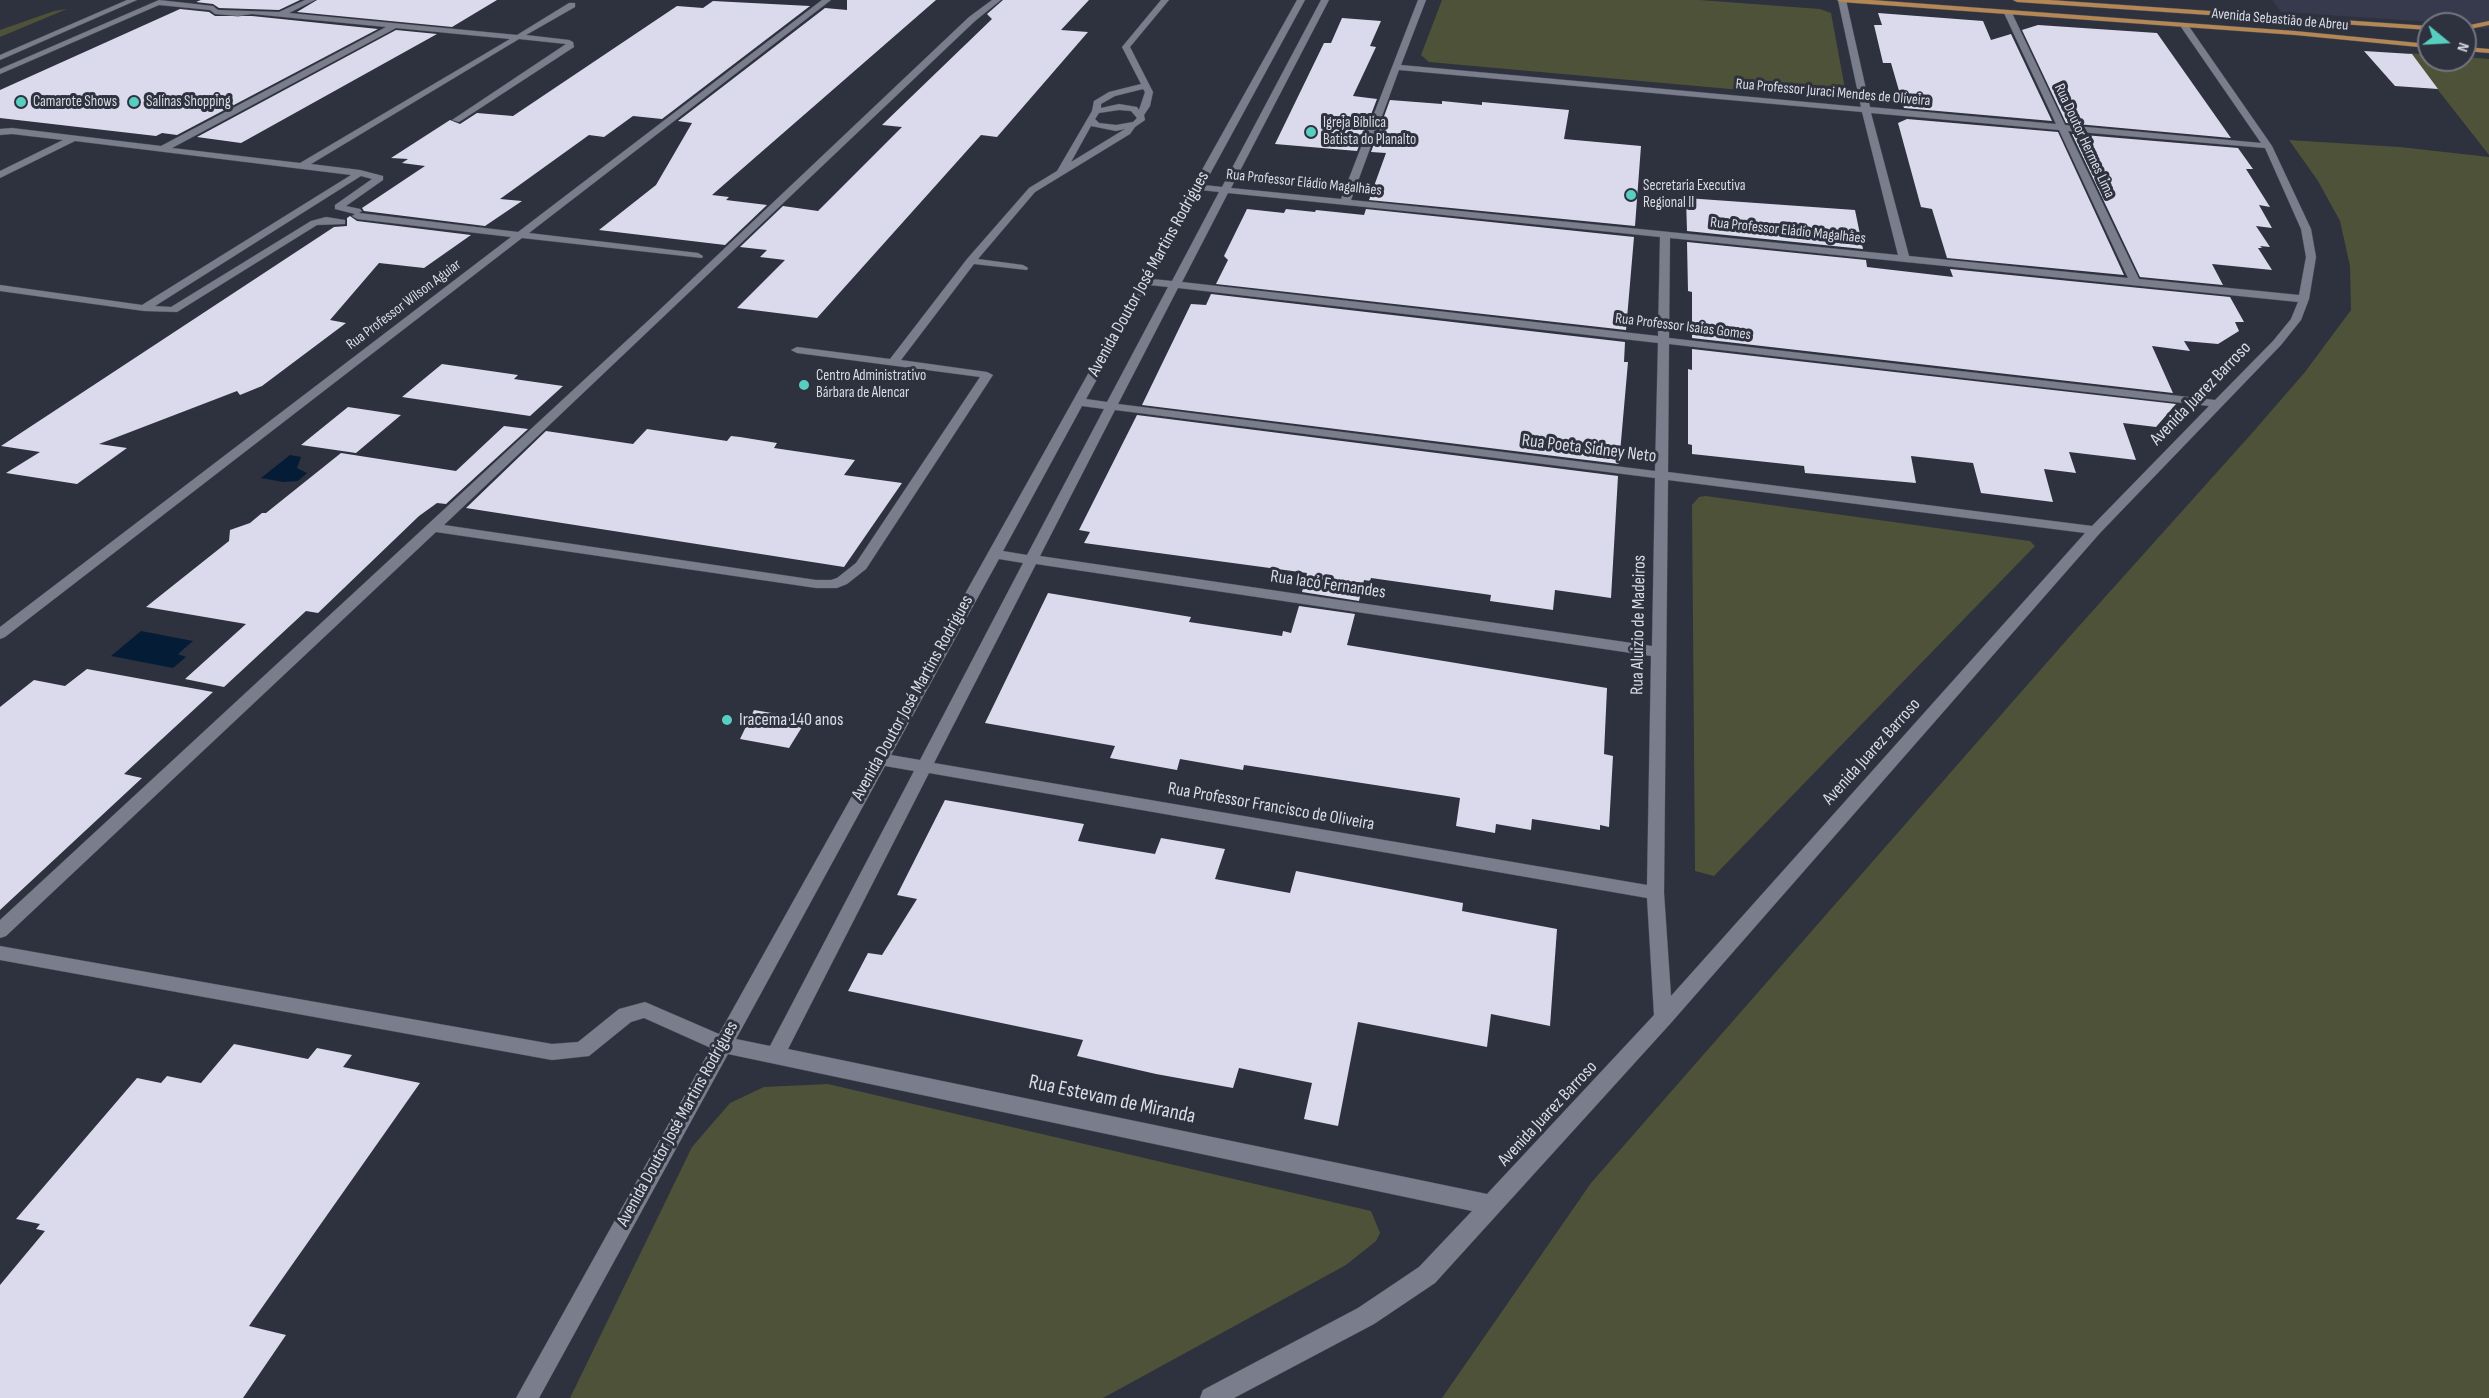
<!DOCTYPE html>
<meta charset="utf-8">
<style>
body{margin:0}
#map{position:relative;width:2489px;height:1398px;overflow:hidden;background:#2e313e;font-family:"Sofia Sans Condensed",sans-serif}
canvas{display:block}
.north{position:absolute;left:2417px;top:12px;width:60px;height:60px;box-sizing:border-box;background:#2e313e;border:2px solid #737580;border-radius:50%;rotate:108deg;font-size:16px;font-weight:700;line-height:24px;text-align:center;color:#dadce4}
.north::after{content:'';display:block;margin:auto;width:21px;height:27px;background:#58cec1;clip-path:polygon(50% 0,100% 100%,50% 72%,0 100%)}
</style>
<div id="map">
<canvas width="2489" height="1398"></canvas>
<div class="north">N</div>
</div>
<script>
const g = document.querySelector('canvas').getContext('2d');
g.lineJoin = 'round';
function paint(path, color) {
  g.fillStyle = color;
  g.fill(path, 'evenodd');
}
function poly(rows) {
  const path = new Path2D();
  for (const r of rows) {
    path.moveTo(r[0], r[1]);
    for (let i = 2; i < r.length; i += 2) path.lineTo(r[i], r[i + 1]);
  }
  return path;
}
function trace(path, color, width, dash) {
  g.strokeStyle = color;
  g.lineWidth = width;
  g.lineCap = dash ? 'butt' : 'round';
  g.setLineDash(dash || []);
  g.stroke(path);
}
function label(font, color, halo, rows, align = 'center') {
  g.font = font + ' "Sofia Sans Condensed",sans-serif';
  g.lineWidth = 6;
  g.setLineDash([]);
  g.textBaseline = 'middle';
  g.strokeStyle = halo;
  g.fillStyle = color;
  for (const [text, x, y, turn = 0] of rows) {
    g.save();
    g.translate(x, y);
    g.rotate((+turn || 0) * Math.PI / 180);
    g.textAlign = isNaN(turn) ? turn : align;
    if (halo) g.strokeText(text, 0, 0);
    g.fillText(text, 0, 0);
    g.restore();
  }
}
const built = poly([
 [2272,0,2489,0,2489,29,2465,27,2465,24,2281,12]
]);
const green = poly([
 [1442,0,1700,0,1820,9,1831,13,1846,94,1830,98,1429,62,1421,55],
 [67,9,0,37,0,30,54,11],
 [2409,53,2429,55,2429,60,2465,60,2465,57,2489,59,2489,155],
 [2289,140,2400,147,2489,157,2489,1398,1442,1398,1591,1183,2071,635,2253,432,2305,372,2351,310,2350,266,2340,221,2318,181],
 [1706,496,2030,541,2035,546,1714,876,1695,871,1692,505,1699,497],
 [828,1084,1371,1211,1380,1233,1376,1241,1346,1265,1103,1398,570,1398,692,1147,730,1103,764,1087]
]);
const water = poly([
 [290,455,301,457,297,468,307,473,298,481,283,482,261,478],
 [141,631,193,641,178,654,186,657,173,668,111,656]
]);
const building = poly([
 [201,0,300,0,279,10,219,8,213,4,196,2],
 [317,0,497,0,452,27,297,12],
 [847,0,936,0,712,195,729,197,726,200,767,205,725,245,599,230,656,185,692,123,678,121,825,8,847,10],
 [1003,0,1089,0,1061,30,1088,32,997,137,981,135,817,318,737,308,785,260,760,257,767,250,740,247,783,206,818,211,902,127,882,125,992,19,987,14],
 [713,1,810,6,662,119,633,116,604,137,589,135,500,199,522,201,485,226,364,211,362,208,425,166,402,163,408,159,391,158,450,120,460,124,477,113,513,116,677,6,703,8],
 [180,9,209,12,215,16,252,16,378,29,177,135,162,133,156,136,0,118,0,90],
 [1878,13,1983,21,1991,40,2011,34,2052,121,1904,108,1891,63,1883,63,1874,25,1882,25],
 [1342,18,1381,21,1370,46,1376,47,1353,96,1377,99,1357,151,1275,144,1324,43,1331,43],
 [2038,25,2157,33,2231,138,2066,123,2022,30],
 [396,30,437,34,241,143,197,137],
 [2364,51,2412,54,2438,89,2395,86],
 [1390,100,1442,104,1442,101,1482,105,1482,102,1569,110,1564,139,1641,146,1635,226,1369,200,1386,153,1371,152],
 [1907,119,2058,132,2124,275,1947,258,1932,209,1921,207,1898,123],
 [2072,134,2238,148,2253,169,2246,169,2270,207,2259,205,2272,228,2256,226,2270,247,2260,246,2262,248,2258,248,2272,270,2212,264,2223,285,2140,277],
 [1686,198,1855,210,1863,249,1687,231],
 [1247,209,1284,213,1286,209,1315,212,1316,210,1364,215,1366,209,1634,237,1626,330,1216,284,1228,260,1224,256],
 [350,216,357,221,471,235,424,268,379,263,330,320,346,323,262,386,240,395,237,391,99,444,127,448,77,484,6,473,40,452,1,446,334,227,347,226,347,218],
 [1687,242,1866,260,1867,267,1953,277,1950,269,2230,297,2244,322,2235,322,2239,331,2218,344,2184,341,2190,351,2152,346,2173,393,1692,338,1692,292,1688,291],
 [1211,294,1625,342,1624,362,1628,362,1619,464,1142,405,1191,304,1206,305],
 [1692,349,2176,404,2156,427,2123,423,2136,460,2069,452,2076,473,2044,469,2053,502,1981,493,1973,463,1911,456,1916,483,1805,473,1804,466,1692,454,1692,445,1688,444,1688,369,1692,370],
 [442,364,518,375,514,379,563,386,530,416,402,397],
 [348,407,401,415,356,453,301,445],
 [1137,415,1618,476,1611,598,1555,590,1553,610,1490,601,1491,595,1371,578,1370,581,1364,580,1359,601,1302,592,1307,573,1084,543,1090,532,1079,530],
 [504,426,528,429,446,504,437,503,419,516,318,613,306,611,224,687,185,679,246,624,146,607,229,541,230,530,250,523,262,513,266,513,341,453,456,471],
 [647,429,727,441,731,436,740,437,777,443,774,448,855,460,844,475,902,483,844,567,466,508,546,431,633,444],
 [1048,593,1191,617,1189,622,1282,636,1283,631,1291,633,1299,606,1355,614,1347,645,1607,688,1604,754,1613,756,1609,827,1600,825,1600,830,1532,819,1531,830,1496,824,1495,833,1456,826,1460,798,1244,765,1243,770,1180,759,1177,770,1110,758,1115,746,985,723],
 [87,669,213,692,124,774,142,778,0,910,0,707,34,680,65,686],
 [754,710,807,719,789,748,740,739],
 [945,800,1084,824,1078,841,1155,854,1161,838,1225,849,1215,879,1290,893,1296,871,1463,903,1462,911,1557,929,1550,1026,1491,1014,1487,1047,1358,1022,1338,1126,1304,1119,1312,1083,1239,1068,1233,1088,1156,1074,1077,1056,1083,1040,848,991,868,953,882,955,917,899,897,895],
 [234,1044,308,1059,317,1048,352,1055,343,1067,420,1083,249,1326,286,1335,243,1398,0,1398,0,1285,45,1231,36,1229,40,1224,16,1219,137,1078,161,1083,167,1076,201,1083]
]);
const minor = poly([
 [127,0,137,0,0,60,0,55,127,0],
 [159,0,213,6,218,10,279,12,305,0,315,0,289,13,517,35,569,3,575,3,575,7,526,35,569,40,573,42,574,47,459,122,452,120,566,44,519,39,311,164,360,170,383,176,383,180,346,206,360,209,362,211,359,213,518,232,822,0,831,0,529,233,698,253,703,256,702,258,522,238,5,637,0,639,0,627,511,237,357,219,352,216,355,214,335,209,335,205,372,179,361,176,155,306,171,307,311,221,326,217,345,220,345,224,317,225,177,312,144,311,0,291,0,285,142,305,351,175,75,141,0,178,0,171,63,140,12,134,0,135,0,129,12,128,161,146,386,27,252,14,238,16,215,14,210,10,159,5,0,74,0,69,159,0],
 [396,28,510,39,300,163,172,148,396,28],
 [992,0,1001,0,975,21,444,525,816,580,831,580,837,578,856,563,980,377,797,353,791,350,797,347,890,359,967,259,1029,188,1057,171,1092,111,1094,101,1109,92,1141,84,1122,47,1161,0,1169,0,1130,47,1153,92,1150,106,1144,115,1145,120,1135,127,1130,134,1035,192,978,259,1023,265,1028,268,1027,270,974,264,901,360,987,372,993,375,866,569,847,584,837,588,816,588,436,532,6,936,0,938,0,920,651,318,969,17,992,0],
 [1143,89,1145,92,1139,110,1137,107,1119,104,1101,108,1101,104,1115,96,1143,89],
 [1119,110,1131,111,1137,118,1133,122,1116,125,1099,123,1095,119,1099,113,1119,110],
 [1091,126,1116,131,1125,129,1071,162,1091,126],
 [1297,0,1305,0,1204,185,1222,187,1321,0,1329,0,1231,188,1341,199,1418,0,1426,0,1401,65,1861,107,1838,0,1846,0,1870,107,2056,124,2004,13,2008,11,2012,13,2065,125,2261,143,2181,27,2188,25,2272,146,2311,229,2316,257,2309,299,2301,320,2281,345,2100,533,1670,1024,1435,1283,1374,1324,1234,1398,1200,1398,1203,1390,1358,1308,1419,1267,1472,1211,728,1054,539,1398,516,1398,711,1048,644,1018,631,1022,589,1056,552,1060,0,960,0,946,552,1044,578,1042,619,1009,645,1002,719,1034,1297,0],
 [1399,70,1862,112,1898,255,1351,200,1399,70],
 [1871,113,2059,130,2128,278,1909,256,1871,113],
 [2068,131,2265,148,2301,229,2306,257,2299,295,2139,279,2068,131],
 [1201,190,1219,192,1172,281,1152,279,1201,190],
 [1228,193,1660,237,1658,336,1182,282,1228,193],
 [1670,238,2298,302,2291,319,2273,341,2215,400,1669,338,1670,238],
 [1149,285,1168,287,1107,402,1086,399,1149,285],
 [1178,288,1658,343,1655,471,1118,404,1178,288],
 [1669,344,2209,406,2092,526,1668,472,1669,344],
 [1082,406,1104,409,1027,555,1003,551,1082,406],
 [1115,410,1655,478,1652,646,1040,556,1115,410],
 [1668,480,2085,533,1671,996,1664,893,1668,480],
 [999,559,1023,563,920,760,891,755,999,559],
 [1036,564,1651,656,1647,885,934,763,1036,564],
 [885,766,914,771,770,1046,736,1039,885,766],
 [929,773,1647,898,1654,1015,1487,1194,788,1049,929,773]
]);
const major = poly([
 [1837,0,1872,0,2295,31,2429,44,2429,48,2295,35,1841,2,1837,0],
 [2013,0,2050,0,2429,26,2429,30,2017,2,2013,0],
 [2489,21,2489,25,2465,30,2465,26,2489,21],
 [2465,47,2489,49,2489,53,2465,51,2465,47]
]);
const markers = [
 [21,102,6,"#58cec1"],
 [134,102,6,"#58cec1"],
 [1311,132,6,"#58cec1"],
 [1631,195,6,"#58cec1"],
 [804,385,6,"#58cec1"],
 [727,720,6,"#58cec1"]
];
const farStreetnames = [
 ["Avenida Sebastião de Abreu",2280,20,5],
 ["Rua Professor Juraci Mendes de Oliveira",1833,93,5],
 ["Rua Doutor Hermes Lima",2084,141,65],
 ["Rua Professor Eládio Magalhães",1304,183,6],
 ["Rua Professor Eládio Magalhães",1788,231,6],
 ["Rua Professor Wilson Aguiar",404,305,-37],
 ["Rua Professor Isaias Gomes",1683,327,7]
];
const farPoinames = [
 ["Camarote Shows",33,102],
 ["Salinas Shopping",146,102],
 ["Igreja Bíblica",1323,123],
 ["Batista do Planalto",1323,140],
 ["Secretaria Executiva",1643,186],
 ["Regional II",1643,203],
 ["Centro Administrativo",816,376],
 ["Bárbara de Alencar",816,393]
];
const streetNames = [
 ["Avenida Doutor José Martins Rodrigues",1149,274,-61],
 ["Avenida Juarez Barroso",2201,394,-46],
 ["Rua Poeta Sidney Neto",1589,449,7],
 ["Rua Iacó Fernandes",1328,585,8],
 ["Rua Aluizio de Madeiros",1639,625,-89],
 ["Avenida Doutor José Martins Rodrigues",913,698,-61],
 ["Avenida Juarez Barroso",1872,752,-48],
 ["Rua Professor Francisco de Oliveira",1271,807,10],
 ["Avenida Juarez Barroso",1548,1114,-47],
 ["Avenida Doutor José Martins Rodrigues",678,1124,-61]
];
const poiNames = [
 ["Iracema 140 anos",739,720]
];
const nearStreetnames = [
 ["Rua Estevam de Miranda",1112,1100,12]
];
paint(built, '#373a4d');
paint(green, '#4e5238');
paint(water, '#051c36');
paint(building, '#dbdaec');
trace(minor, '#4a4c56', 1);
trace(major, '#4a4c56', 1);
paint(minor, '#7a7d8c');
paint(major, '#b48755');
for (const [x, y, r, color] of markers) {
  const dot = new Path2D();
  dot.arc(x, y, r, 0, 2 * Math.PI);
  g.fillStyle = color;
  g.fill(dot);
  trace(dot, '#2e313e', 2);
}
label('15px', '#dadce4', '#2e313e', farStreetnames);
label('15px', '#dadce4', '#2e313e', farPoinames, 'left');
label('18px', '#dadce4', '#2e313e', streetNames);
label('18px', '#dadce4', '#2e313e', poiNames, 'left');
label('21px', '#dadce4', '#2e313e', nearStreetnames);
</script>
